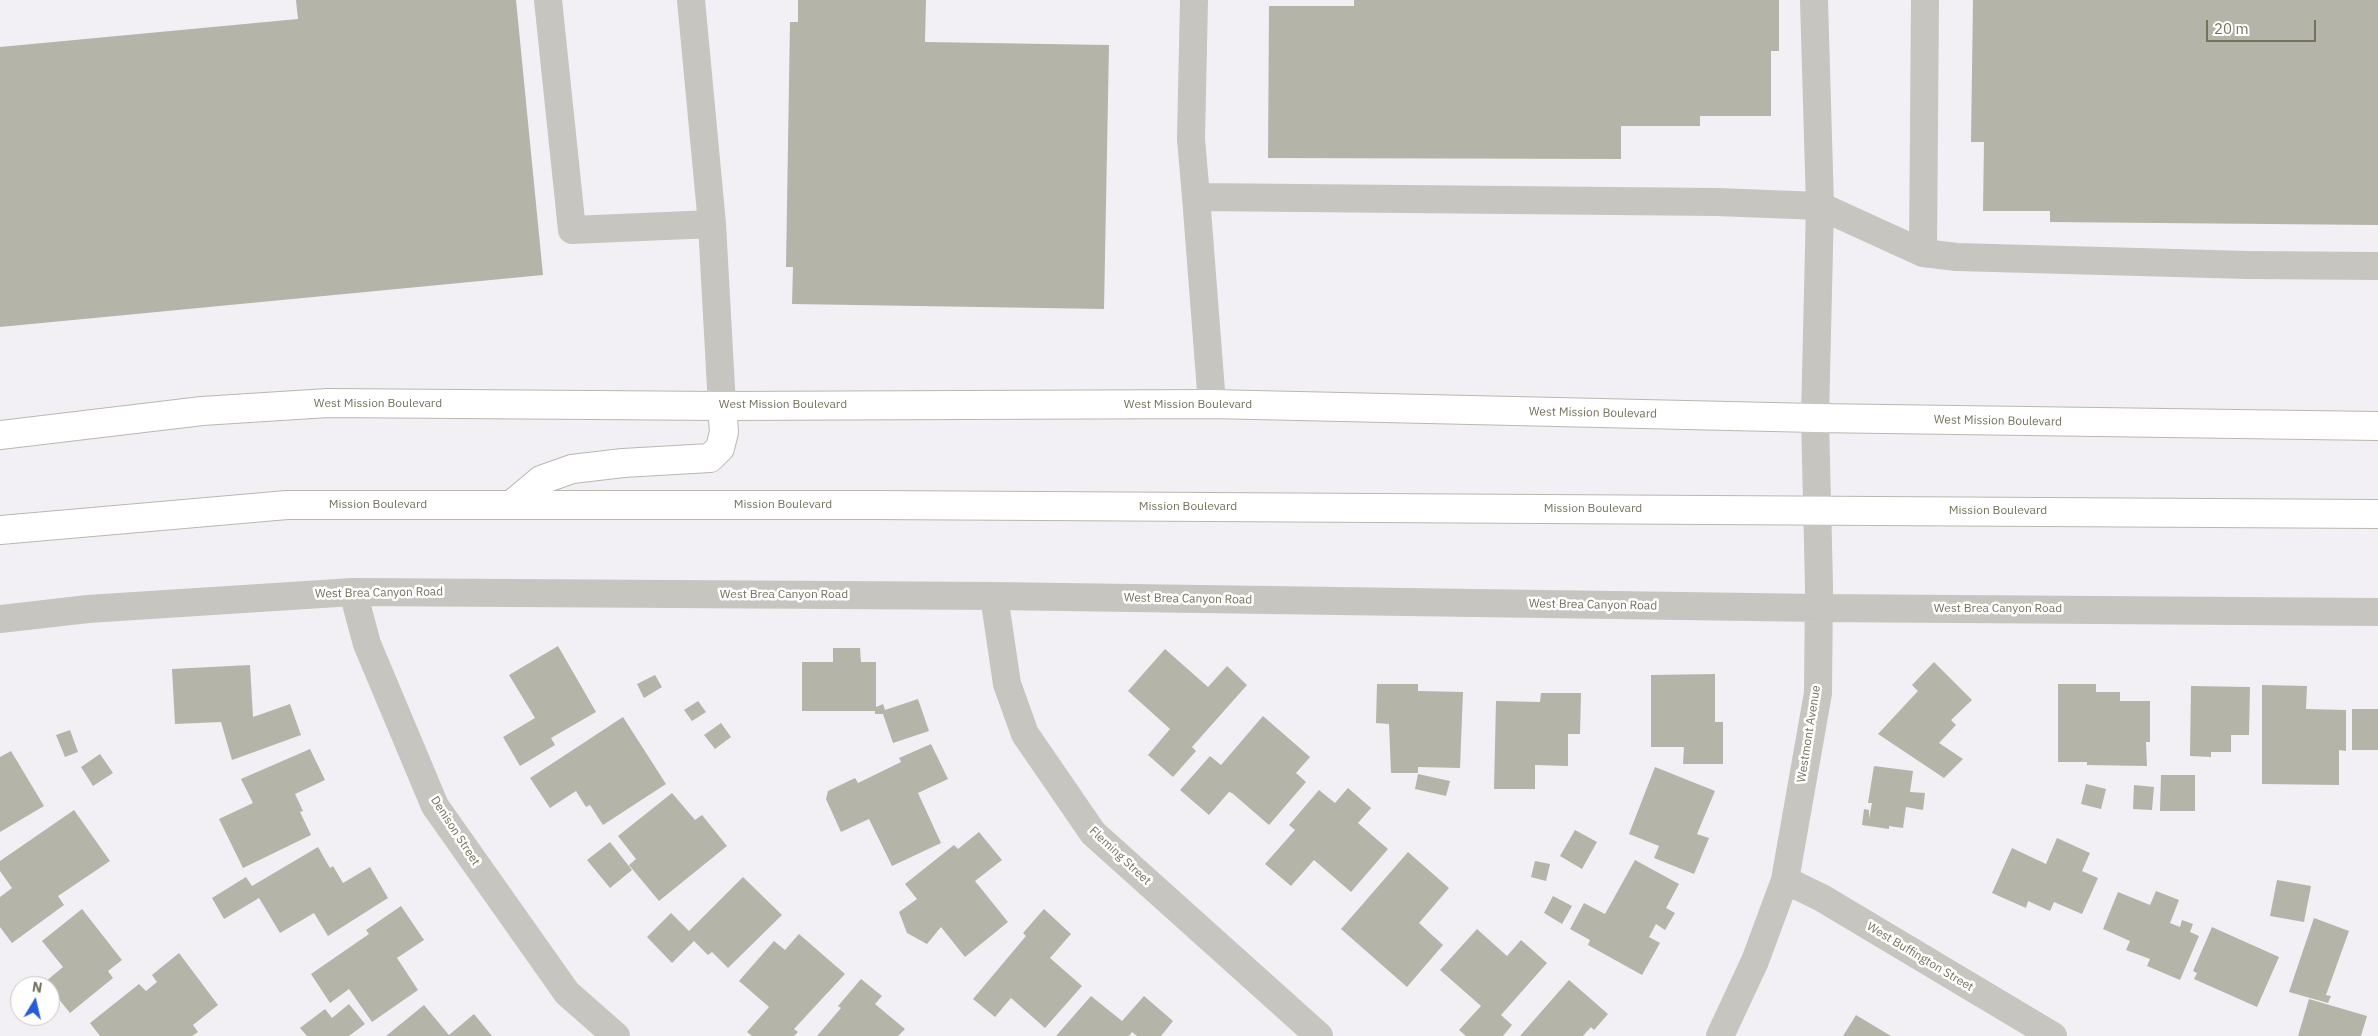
<!DOCTYPE html>
<style>
body{margin:0}
#map{position:relative;width:2378px;height:1036px;overflow:hidden;background:#f2f0f4;font-family:"IBM Plex Sans",sans-serif}
canvas{display:block}
.north{position:absolute;left:10px;top:976px;width:50px;height:50px;box-sizing:border-box;background:#fff;border:1px solid #c8c7be;border-radius:50%;rotate:9deg;font-size:14px;font-weight:700;line-height:20px;text-align:center;color:#75735c}
.north::after{content:'';display:block;margin:auto;width:18px;height:22px;background:#285bdc;clip-path:polygon(50% 0,100% 100%,50% 72%,0 100%)}
.scale{position:absolute;left:2206px;top:20px;width:110px;height:22px;box-sizing:border-box;border:2px solid #75735c;border-top:0;padding-left:6px;font-size:15px;line-height:18px;white-space:nowrap;color:#75735c;-webkit-text-stroke:4px #fff;paint-order:stroke}
</style>
<div id="map">
<canvas width="2378" height="1036"></canvas>
<div class="north">N</div>
<div class="scale">20 m</div>
</div>
<script>
const g = document.querySelector('canvas').getContext('2d');
g.lineJoin = 'round';
function paint(path, color) {
  g.fillStyle = color;
  g.fill(path, 'evenodd');
}
function poly(rows) {
  const path = new Path2D();
  for (const r of rows) {
    path.moveTo(r[0], r[1]);
    for (let i = 2; i < r.length; i += 2) path.lineTo(r[i], r[i + 1]);
  }
  return path;
}
function trace(path, color, width, dash) {
  g.strokeStyle = color;
  g.lineWidth = width;
  g.lineCap = dash ? 'butt' : 'round';
  g.setLineDash(dash || []);
  g.stroke(path);
}
function label(font, color, halo, rows, align = 'center') {
  g.font = font + ' "IBM Plex Sans",sans-serif';
  g.lineWidth = 5;
  g.setLineDash([]);
  g.textBaseline = 'middle';
  g.strokeStyle = halo;
  g.fillStyle = color;
  for (const [text, x, y, turn = 0] of rows) {
    g.save();
    g.translate(x, y);
    g.rotate((+turn || 0) * Math.PI / 180);
    g.textAlign = isNaN(turn) ? turn : align;
    if (halo) g.strokeText(text, 0, 0);
    g.fillText(text, 0, 0);
    g.restore();
  }
}
const building = poly([
 [296,0,516,0,543,275,0,327,0,47,298,19],
 [798,0,926,0,925,42,1109,45,1104,309,792,304,793,267,786,267,790,22,798,22],
 [1354,0,1779,0,1779,51,1771,51,1771,116,1700,116,1700,126,1621,126,1621,159,1268,158,1269,6,1354,6],
 [1973,0,2378,0,2378,225,2050,222,2050,211,1983,211,1984,142,1971,142],
 [558,646,596,712,551,738,555,745,520,766,503,737,535,718,509,675],
 [833,648,860,648,861,662,876,662,876,707,883,704,885,710,918,699,929,731,893,743,883,714,875,714,875,711,802,711,802,662,833,662],
 [1165,649,1208,687,1227,666,1247,685,1192,747,1196,751,1173,777,1148,755,1170,729,1128,691],
 [1934,662,1972,700,1951,720,1956,725,1939,743,1963,759,1944,778,1878,734,1918,691,1912,685],
 [250,665,253,717,290,704,301,735,232,760,221,722,175,724,172,669],
 [1715,674,1715,722,1723,722,1723,764,1683,764,1684,747,1651,747,1651,675],
 [655,675,662,687,644,698,637,684],
 [1377,684,1418,684,1418,691,1463,692,1460,768,1418,767,1418,773,1391,773,1389,724,1376,723],
 [2058,684,2096,684,2096,692,2120,692,2120,701,2150,701,2150,742,2146,742,2147,766,2087,765,2087,762,2058,762],
 [2262,685,2307,686,2306,709,2346,710,2346,751,2339,750,2339,785,2262,784],
 [2191,686,2250,687,2249,735,2231,735,2231,752,2211,752,2211,757,2190,756],
 [1541,693,1581,693,1580,734,1568,734,1568,766,1535,765,1535,789,1494,789,1496,701,1540,702],
 [698,701,706,712,692,721,684,710],
 [2352,709,2378,709,2378,750,2352,750],
 [1263,716,1310,757,1296,773,1306,782,1269,825,1232,793,1229,792,1209,815,1180,790,1210,756,1221,765],
 [623,717,666,784,603,825,590,805,586,807,576,791,550,808,530,778],
 [721,723,731,737,715,749,704,735],
 [70,730,78,752,65,757,56,735],
 [931,744,948,779,918,793,941,843,892,866,869,819,841,832,826,799,828,791,855,778,858,783,901,762,899,758],
 [310,749,325,780,295,794,303,811,300,812,311,835,243,868,219,819,253,803,241,779],
 [11,751,44,806,0,832,0,757],
 [100,754,113,773,93,786,81,767],
 [1874,766,1913,771,1910,792,1925,793,1923,810,1906,807,1903,828,1889,826,1889,829,1862,825,1864,809,1869,810,1869,819,1872,803,1868,803],
 [1655,767,1715,791,1697,834,1709,838,1694,874,1654,858,1659,846,1629,834],
 [1418,774,1450,781,1446,796,1415,789],
 [2161,775,2195,775,2195,811,2160,811],
 [2086,784,2106,789,2101,809,2081,804],
 [2134,785,2154,787,2152,810,2133,809],
 [1348,788,1371,808,1358,823,1388,849,1351,892,1314,860,1291,886,1265,864,1295,830,1289,825,1319,790,1335,803],
 [672,793,695,820,702,815,727,846,659,901,629,865,636,859,618,836],
 [74,810,110,861,58,896,64,905,12,943,0,927,0,897,12,888,0,871,0,861],
 [1575,830,1597,842,1582,869,1560,856],
 [979,832,1002,860,975,881,1008,922,965,957,941,927,927,944,907,933,899,912,917,899,905,884,954,845,958,849],
 [2057,838,2090,853,2082,871,2098,878,2082,914,2054,902,2050,911,2028,901,2026,908,1992,893,2012,848,2046,864],
 [610,842,632,870,610,888,587,860],
 [318,847,330,868,333,866,343,883,370,867,388,898,328,936,314,913,280,933,259,898,224,919,212,898,246,877,252,886],
 [1408,852,1449,888,1419,923,1443,945,1407,987,1341,929],
 [1635,860,1679,884,1666,908,1675,913,1665,930,1656,924,1649,937,1660,943,1642,975,1588,945,1590,940,1570,929,1584,903,1605,914],
 [1535,861,1550,864,1546,881,1531,877],
 [743,877,782,915,728,968,712,952,708,955,694,941,672,963,647,937,671,913,689,931],
 [2277,880,2311,886,2304,922,2270,916],
 [2156,891,2179,900,2170,923,2180,927,2182,920,2193,924,2190,932,2199,936,2180,980,2147,966,2150,959,2126,950,2130,941,2103,929,2118,892,2150,905],
 [1553,896,1572,906,1562,924,1544,913],
 [401,906,424,940,397,958,418,990,372,1022,349,989,330,1003,311,974,369,934,366,930],
 [82,909,122,960,108,971,113,978,70,1013,45,982,63,967,42,941],
 [1044,909,1071,934,1050,958,1082,986,1045,1028,1011,998,995,1017,973,999,1026,936,1023,933],
 [2314,918,2349,931,2326,995,2331,996,2328,1003,2289,992],
 [2212,927,2279,957,2257,1007,2194,979,2197,973,2193,971],
 [1477,929,1507,956,1521,940,1547,963,1501,1015,1512,1025,1503,1036,1466,1036,1459,1030,1481,1006,1440,970],
 [799,934,845,974,794,1029,798,1032,794,1036,752,1036,747,1032,769,1007,739,981,774,941,785,950],
 [179,953,218,1005,193,1025,198,1032,192,1036,100,1036,90,1023,139,984,146,991,157,982,152,975],
 [861,979,882,996,875,1004,905,1029,898,1036,817,1036,841,1008,838,1006],
 [1569,980,1608,1014,1594,1030,1591,1027,1583,1036,1520,1036],
 [1091,996,1122,1021,1144,996,1173,1021,1161,1036,1137,1036,1132,1032,1129,1036,1056,1036],
 [2309,999,2367,1016,2361,1036,2298,1036],
 [349,1004,365,1024,349,1036,307,1036,300,1028,325,1009,332,1018],
 [424,1005,449,1035,474,1014,492,1036,386,1036],
 [1856,1015,1891,1036,1843,1036]
]);
const minor = poly([
 [548,0,572,230,712,224],
 [691,0,712,224,722,406],
 [1194,0,1191,139,1196,197],
 [1923,253,1925,0],
 [1212,404,1196,197,1717,202,1820,206,1923,253,1957,257,2248,265,2378,266],
 [353,592,367,644,435,806,567,993,616,1036],
 [994,596,1007,684,1025,734,1093,833,1319,1036],
 [0,619,88,609,353,592,994,596,1819,608,2378,612],
 [1785,880,1822,898,2053,1036],
 [1720,1036,1755,961,1785,880,1818,693,1819,586,1815,418,1820,206,1814,0]
]);
const major = poly([
 [0,435,202,411,328,403,722,406,1212,404,1815,418,2378,426],
 [511,505,541,480,572,469,623,463,710,458,720,448,724,432,722,406],
 [0,530,287,505,874,505,2378,514]
]);
const streetNames = [
 ["West Mission Boulevard",378,404],
 ["West Mission Boulevard",783,405],
 ["West Mission Boulevard",1188,405],
 ["West Mission Boulevard",1593,413,1],
 ["West Mission Boulevard",1998,421,1],
 ["Mission Boulevard",378,505],
 ["Mission Boulevard",783,505],
 ["Mission Boulevard",1188,507],
 ["Mission Boulevard",1593,509],
 ["Mission Boulevard",1998,511],
 ["West Brea Canyon Road",379,593,-1],
 ["West Brea Canyon Road",784,595],
 ["West Brea Canyon Road",1188,599,1],
 ["West Brea Canyon Road",1593,605,1],
 ["West Brea Canyon Road",1998,609],
 ["Westmont Avenue",1809,734,-81],
 ["Denison Street",455,831,57],
 ["Fleming Street",1120,856,43],
 ["West Buffington Street",1920,957,31]
];
paint(building, '#b5b4a8');
trace(major, '#b8b8b0', 30);
trace(minor, '#c6c5bf', 28);
trace(major, '#fff', 28);
label('12px', '#75735c', '#fff', streetNames);
</script>
